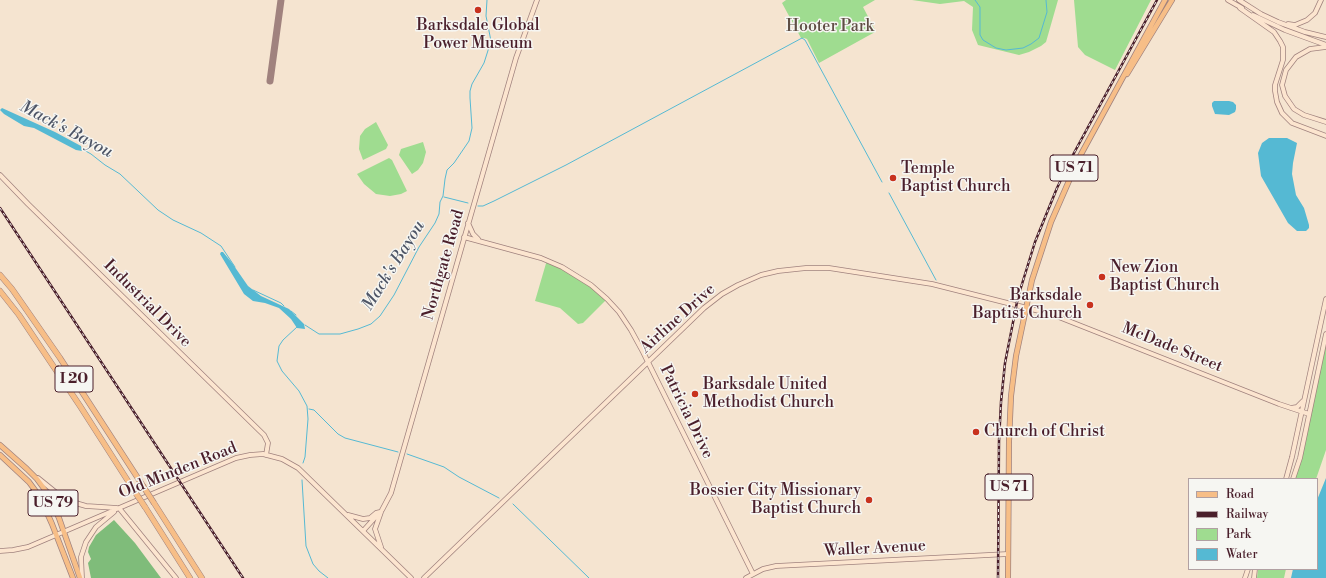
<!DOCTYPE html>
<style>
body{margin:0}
#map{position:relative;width:1326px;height:578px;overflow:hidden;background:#f5e4d0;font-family:"Libre Bodoni",serif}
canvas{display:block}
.legend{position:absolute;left:1188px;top:478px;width:130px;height:92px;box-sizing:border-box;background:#f6f6f2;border:1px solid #b1a0a2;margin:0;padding:5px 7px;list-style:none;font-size:12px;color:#4a1f2b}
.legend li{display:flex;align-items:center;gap:8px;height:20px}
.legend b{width:20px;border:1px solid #b1a0a2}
</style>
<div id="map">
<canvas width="1326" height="578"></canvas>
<ul class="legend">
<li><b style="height:5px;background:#f7be87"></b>Road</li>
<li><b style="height:5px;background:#4a1f2b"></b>Railway</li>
<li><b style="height:11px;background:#9fdc90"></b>Park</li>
<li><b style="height:11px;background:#55b9d3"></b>Water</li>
</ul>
</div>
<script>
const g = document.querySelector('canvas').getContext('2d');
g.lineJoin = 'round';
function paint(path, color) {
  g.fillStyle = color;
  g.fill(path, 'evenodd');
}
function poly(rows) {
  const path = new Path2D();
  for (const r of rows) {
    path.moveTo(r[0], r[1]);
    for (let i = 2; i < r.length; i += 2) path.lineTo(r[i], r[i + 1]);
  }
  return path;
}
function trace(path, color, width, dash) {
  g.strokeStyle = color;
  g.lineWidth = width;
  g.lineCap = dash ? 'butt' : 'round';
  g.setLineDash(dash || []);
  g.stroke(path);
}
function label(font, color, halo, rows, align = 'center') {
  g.font = font + ' "Libre Bodoni",serif';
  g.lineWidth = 3;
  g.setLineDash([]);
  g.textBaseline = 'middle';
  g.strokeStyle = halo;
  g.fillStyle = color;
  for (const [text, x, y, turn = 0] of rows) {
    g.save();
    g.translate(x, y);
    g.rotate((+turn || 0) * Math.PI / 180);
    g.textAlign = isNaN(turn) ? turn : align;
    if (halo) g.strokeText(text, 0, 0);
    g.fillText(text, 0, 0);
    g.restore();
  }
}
const green = poly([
 [786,0,875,0,863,7,875,30,875,32,819,63,807,39,804,38,801,38,782,3],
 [912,0,1058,0,1046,42,1041,46,1029,52,1019,55,978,45,972,30,973,7,964,1,940,4],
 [1074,0,1151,0,1115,70,1085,55,1078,47],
 [376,122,388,145,386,149,363,160,359,149,360,136,365,129],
 [423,142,426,152,423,163,418,170,412,174,399,155,401,149],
 [389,158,392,160,407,191,401,194,390,196,376,194,364,184,357,174],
 [547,260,567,270,607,299,583,323,578,324,560,308,535,301],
 [1326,343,1326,450,1316,479,1295,479,1300,464],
 [1258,569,1286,569,1284,578,1257,578]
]);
const forest = poly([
 [114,520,135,543,161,578,91,578,88,563,91,559,88,552,89,547,96,535]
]);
const water = poly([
 [1214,101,1229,101,1233,102,1236,105,1236,109,1235,112,1229,115,1215,114,1212,106,1212,103],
 [2,108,55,132,81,146,82,151,76,150,34,128,24,126,4,114,0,110],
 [1269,138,1287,138,1297,143,1293,163,1292,174,1296,195,1304,208,1309,225,1309,228,1306,231,1297,231,1288,223,1261,176,1258,153,1262,143],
 [221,252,223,252,232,263,248,286,261,296,289,309,304,324,305,329,297,328,291,319,279,308,265,303,253,301,244,294,220,254],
 [1326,478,1326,578,1291,578,1293,569,1317,569,1317,500]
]);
const stream = poly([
 [975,0,980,7,980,35,983,40,996,48,1006,50,1023,48,1031,44,1039,38,1047,12,1046,0],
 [82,149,91,154,105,165,120,174,158,210,173,220,201,233,221,246,235,267],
 [889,193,936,280],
 [444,197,468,203],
 [478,206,483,206,494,201,566,165,802,38,805,40,882,182],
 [253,290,281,303,284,306],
 [291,311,296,315],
 [305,325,319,334,340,334,358,329,371,324,380,316,394,295,419,247,435,223,439,214,440,202,443,196,445,179,447,170,454,163,469,141,472,128,470,98,470,91,472,84,484,63,491,41,486,16,487,0],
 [297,327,283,340,279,346,277,361,282,371,299,391,307,406,308,419,305,457,303,463],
 [309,409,314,410,338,434,345,438,398,452],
 [407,454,444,467,459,477,499,498],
 [302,480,306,546,313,564,319,571,328,578],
 [513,504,589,578]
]);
const taxiway = poly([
 [270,81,281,0]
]);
const secondary = poly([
 [1228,0,1242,8],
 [1239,0,1261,14,1278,22,1305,32,1326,37],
 [1240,8,1274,32,1280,41,1283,47,1283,60,1275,85,1275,91,1277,102,1282,113,1292,123,1326,136],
 [1253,15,1285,30,1326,45],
 [1288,24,1295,25,1307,20,1315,13,1321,0],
 [1326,47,1310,49,1296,57,1286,70,1282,85,1285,96,1294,109,1304,115,1326,122],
 [0,175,28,204,264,435,268,443,266,455],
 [468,223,473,234,478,239],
 [464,237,541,258,562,267,591,285,607,299,619,312,631,330,643,352,753,574],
 [1291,408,1297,407,1303,401],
 [38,478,59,495,79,504,86,506,117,508],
 [1286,479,1292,457,1326,299],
 [1293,479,1300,458,1326,334],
 [119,508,176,578],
 [381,512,375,529,381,547],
 [348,515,363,519,370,518,376,513,380,512],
 [363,531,382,510,391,493,516,58,537,0],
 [0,551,13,550,28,547,236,458,250,455,263,454,282,459,298,468,411,578],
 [82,578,81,557,86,542,96,527,114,512],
 [424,578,704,308,722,294,738,285,761,275,778,271,806,268,829,268,932,284,1051,314,1279,404,1309,414],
 [746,578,763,569,776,566,1008,554],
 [1245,578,1248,569],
 [1254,578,1255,569]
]);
const primary = poly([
 [1127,74,1172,0],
 [0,445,27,469,37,479,48,494,59,518,80,578],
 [0,455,29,482,40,497,52,524,73,578],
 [1008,578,1009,441,1011,396,1016,356,1032,280,1051,222,1079,158,1165,0]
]);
const highway = poly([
 [0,275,12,289,60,358,143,486],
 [0,291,19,315,80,406,135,492],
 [154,503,202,578],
 [145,507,190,578]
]);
const rail = poly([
 [0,208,243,578],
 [998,578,999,441,1001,402,1005,363,1018,297,1035,242,1057,188,1074,153,1157,0]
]);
const highwayBridge = poly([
 [143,486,154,503],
 [135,492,145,507]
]);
const markers = [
 [478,10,4,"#c8321e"],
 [893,178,4,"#c8321e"],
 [1102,277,4,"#c8321e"],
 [1090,305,4,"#c8321e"],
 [695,394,4,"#c8321e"],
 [976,432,4,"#c8321e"],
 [869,500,4,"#c8321e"]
];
const shields = [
 [1074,168,48],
 [74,379,38],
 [1009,487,48],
 [53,503,50]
];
const shieldNames = [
 ["US 71",1074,168],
 ["I 20",74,379],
 ["US 71",1009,487],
 ["US 79",53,503]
];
const poiNames = [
 ["Barksdale Global",478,26,"center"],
 ["Power Museum",478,44,"center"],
 ["Temple",901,169],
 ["Baptist Church",901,187],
 ["New Zion",1110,268],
 ["Baptist Church",1110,286],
 ["Barksdale",1082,296,"right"],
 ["Baptist Church",1082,314,"right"],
 ["Barksdale United",703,385],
 ["Methodist Church",703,403],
 ["Church of Christ",984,432],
 ["Bossier City Missionary",861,491,"right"],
 ["Baptist Church",861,509,"right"]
];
const parkNames = [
 ["Hooter Park",830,27]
];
const streetNames = [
 ["Northgate Road",444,265,-74],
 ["Industrial Drive",147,304,45],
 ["Airline Drive",678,319,-42],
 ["McDade Street",1172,348,22],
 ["Patricia Drive",686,412,64],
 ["Old Minden Road",178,471,-22],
 ["Waller Avenue",875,549,-3]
];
const waterNames = [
 ["Mack's Bayou",66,130,28],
 ["Mack's Bayou",394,266,-58]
];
paint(green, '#9fdc90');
paint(forest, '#7fbc7a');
paint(water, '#55b9d3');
trace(stream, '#55b9d3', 1);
trace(taxiway, '#a0827e', 7);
trace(secondary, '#a0827e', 5.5);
trace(primary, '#a0827e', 6);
trace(highway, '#a0827e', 6);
trace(secondary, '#fce5cf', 4);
trace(primary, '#f7be87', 4.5);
trace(highway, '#f7be87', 5);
trace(rail, '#4a1f2b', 2.5);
trace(rail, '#f6f6f2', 1, [3]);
trace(highwayBridge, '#a0827e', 6, []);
trace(highwayBridge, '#f7be87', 5);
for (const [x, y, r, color] of markers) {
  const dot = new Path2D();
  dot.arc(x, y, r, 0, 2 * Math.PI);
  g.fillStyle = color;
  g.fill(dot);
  trace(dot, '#f6f6f2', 1.5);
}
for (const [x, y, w] of shields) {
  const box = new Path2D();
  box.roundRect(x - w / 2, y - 13, w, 26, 3);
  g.fillStyle = '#f6f6f2';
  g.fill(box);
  trace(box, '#4a1f2b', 1);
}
label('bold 15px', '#4a1f2b', null, shieldNames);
label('16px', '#4a1f2b', '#f6f6f2', poiNames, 'left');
label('16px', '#5f4e44', '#f6f6f2', parkNames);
label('16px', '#4a1f2b', '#f6f6f2', streetNames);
label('italic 17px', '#4e5566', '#f6f6f2', waterNames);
</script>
